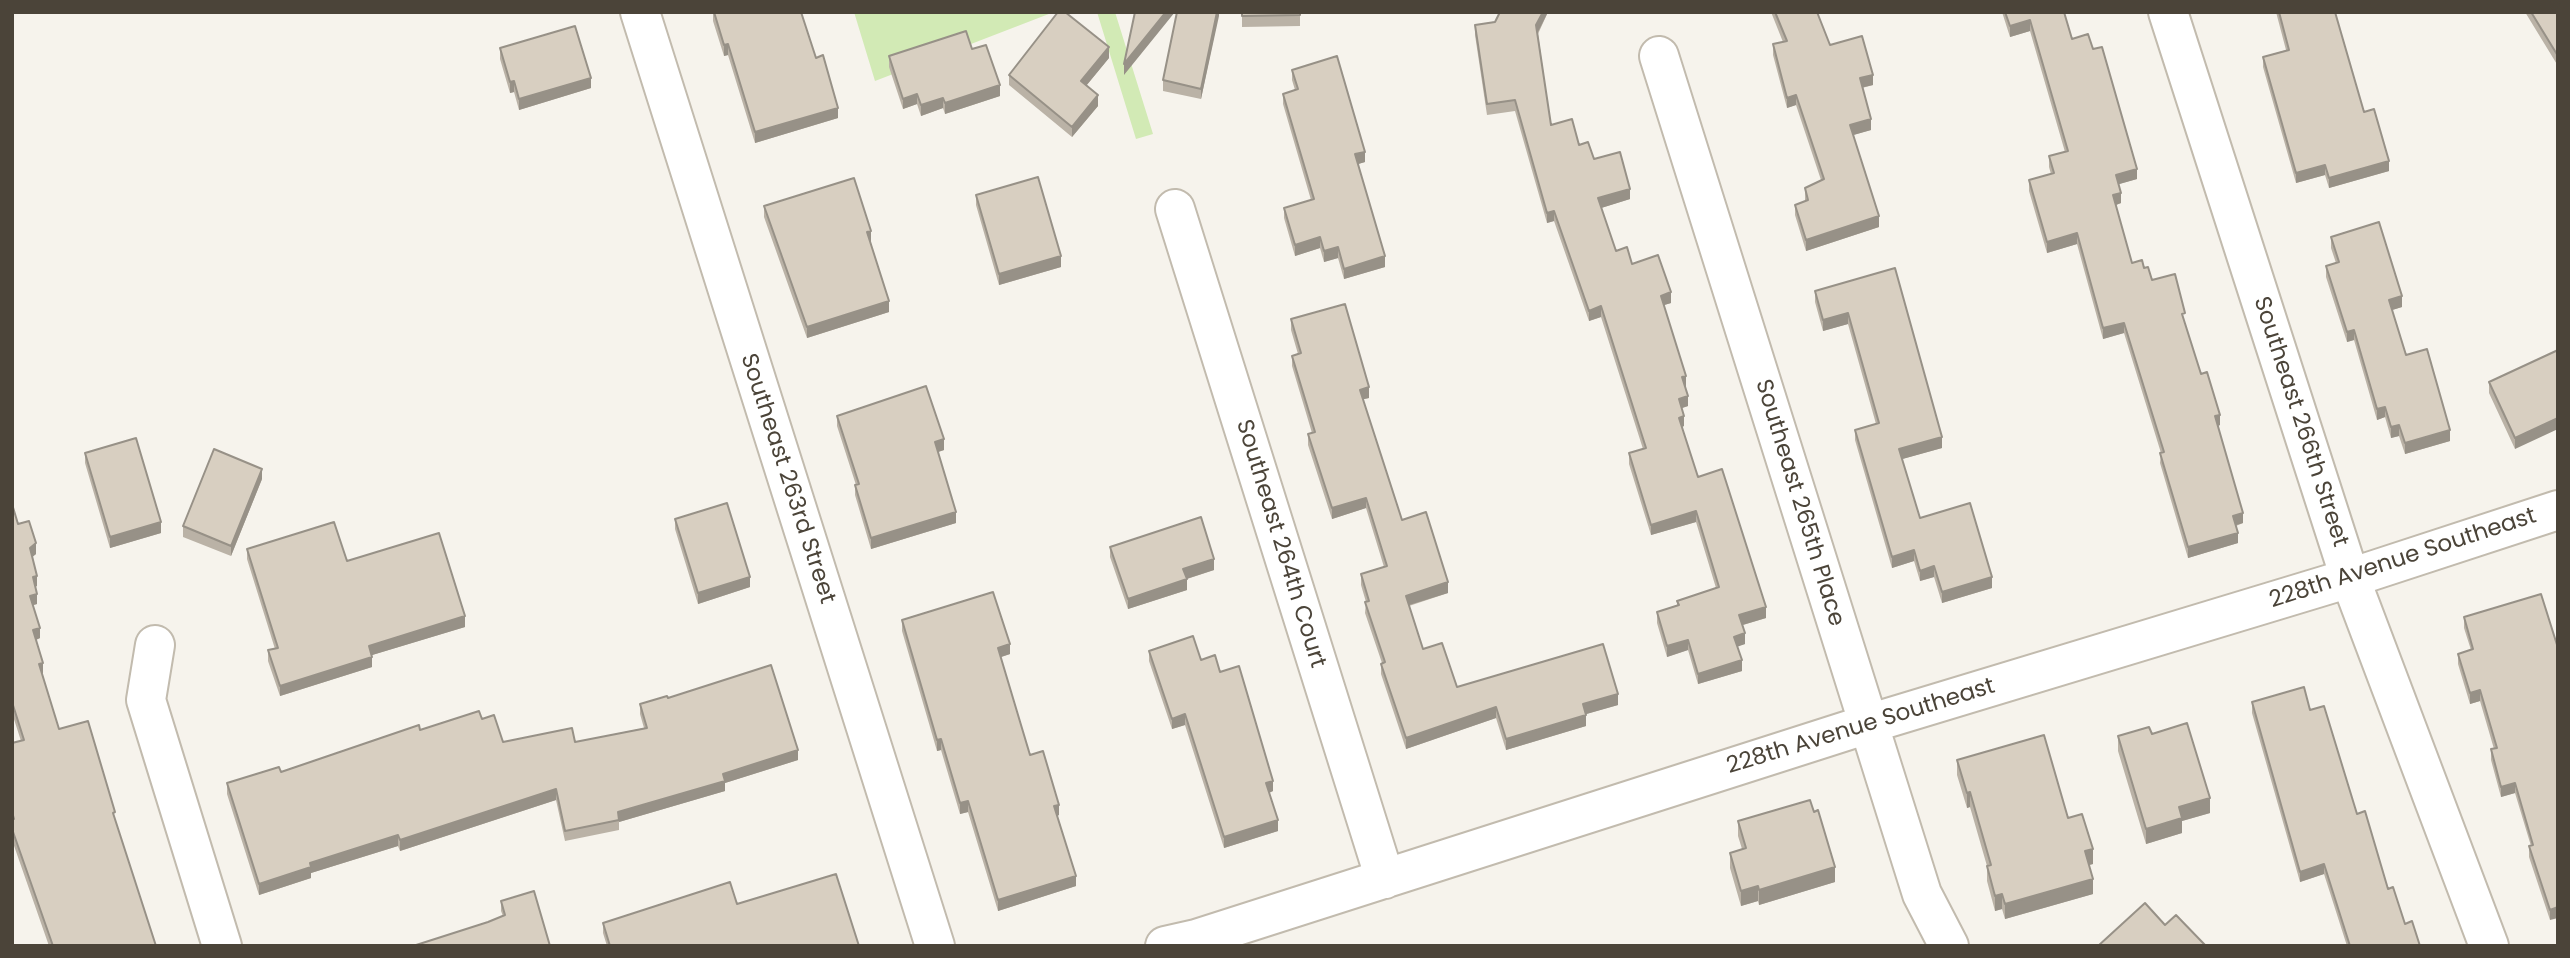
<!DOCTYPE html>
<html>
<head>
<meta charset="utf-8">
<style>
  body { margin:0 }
  #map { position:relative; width:2570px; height:958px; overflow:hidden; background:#f6f3ec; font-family:Poppins,sans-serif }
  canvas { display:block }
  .frame { position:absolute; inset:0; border:14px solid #4b4439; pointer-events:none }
</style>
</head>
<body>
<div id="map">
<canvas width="2570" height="958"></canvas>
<div class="frame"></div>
</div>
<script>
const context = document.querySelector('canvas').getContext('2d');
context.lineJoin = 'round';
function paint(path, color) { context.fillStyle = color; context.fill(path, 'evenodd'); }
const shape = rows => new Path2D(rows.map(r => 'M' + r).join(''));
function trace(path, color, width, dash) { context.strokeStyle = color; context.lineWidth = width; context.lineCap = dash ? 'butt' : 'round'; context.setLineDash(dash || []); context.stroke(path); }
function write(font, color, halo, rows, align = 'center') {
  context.font = font + ' Poppins,sans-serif'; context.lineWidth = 5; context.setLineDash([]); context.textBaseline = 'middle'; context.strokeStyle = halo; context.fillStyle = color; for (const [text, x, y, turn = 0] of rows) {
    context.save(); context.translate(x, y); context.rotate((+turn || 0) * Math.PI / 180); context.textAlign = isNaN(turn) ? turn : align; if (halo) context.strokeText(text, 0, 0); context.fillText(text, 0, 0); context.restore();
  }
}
const green = shape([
  [854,12,1054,12,875,81],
  [1097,12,1115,12,1153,134,1136,139]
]);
const minor = shape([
  [640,12,935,946],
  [2168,12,2350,578,2489,946],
  [1659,56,1922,894,1949,946],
  [1175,209,1385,879],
  [155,645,146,700,222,946],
  [1165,946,1196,939,1868,724,2350,578,2558,510]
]);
const wall = shape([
  [713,12,838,118,755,143,728,55,724,56,713,21],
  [1219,12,1201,99,1163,91,1163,80],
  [1242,12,1300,12,1300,26,1242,27],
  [1548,12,1538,34,1551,125,1579,145,1630,199,1601,208,1616,251,1632,264,1671,303,1664,305,1686,386,1685,387,1688,406,1682,408,1684,426,1682,427,1698,477,1766,618,1743,625,1745,644,1737,646,1742,671,1698,684,1688,650,1667,657,1657,623,1657,612,1677,605,1677,601,1716,588,1696,522,1651,535,1629,464,1629,453,1643,449,1601,317,1589,321,1554,221,1547,223,1515,111,1487,115,1475,35,1475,25],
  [1771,12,1817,12,1830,45,1873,85,1862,88,1871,130,1853,135,1879,227,1806,251,1795,215,1795,205,1805,201,1805,188,1821,180,1796,105,1787,108,1773,55,1773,44,1783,42],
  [2002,12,2064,12,2072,39,2137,179,2119,184,2121,203,2116,205,2132,263,2144,268,2185,324,2201,374,2220,425,2218,426,2243,523,2236,526,2238,543,2188,558,2160,463,2161,453,2124,333,2103,339,2077,244,2047,253,2029,191,2029,180,2051,174,2049,167,2049,156,2065,152,2030,31,2010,37],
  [2276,12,2335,12,2364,112,2389,171,2329,188,2325,175,2296,183,2263,67,2263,57,2286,50],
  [2525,12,2558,12,2558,66],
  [500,48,591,88,519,110,514,92,510,93,500,59],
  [972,49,1000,96,945,114,943,108,921,116,917,104,903,109,889,67,889,56],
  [1109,58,1086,86,1098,106,1072,137,1009,85,1009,75],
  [1292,70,1365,162,1358,164,1385,267,1344,279,1338,258,1324,262,1320,248,1295,256,1284,218,1284,208,1311,200,1283,104,1283,94,1295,90,1292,80],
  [976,195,1061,267,999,285,976,205],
  [764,206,871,241,870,242,889,312,807,338,764,217],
  [2331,237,2402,307,2392,310,2406,355,2450,441,2405,454,2399,436,2391,438,2385,417,2377,420,2354,340,2347,342,2326,277,2326,266,2336,263,2331,248],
  [1895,268,1942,448,1902,459,1920,518,1992,588,1942,603,1934,577,1920,581,1914,561,1892,568,1855,440,1855,430,1876,424,1848,324,1823,331,1815,302,1815,291],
  [1291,319,1369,398,1363,399,1402,520,1448,593,1409,606,1423,649,1457,687,1618,705,1586,714,1586,726,1506,750,1496,718,1406,749,1381,674,1381,664,1382,663,1365,613,1366,602,1361,585,1361,574,1384,567,1366,508,1332,519,1308,445,1308,434,1312,433,1292,366,1292,356,1298,354,1291,330],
  [2558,350,2515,449,2489,393,2489,382],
  [837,416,944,450,938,452,956,523,871,549,855,495,855,485,856,485,837,426],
  [85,453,161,533,110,548,85,463],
  [262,479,231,556,183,537,183,526],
  [12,504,18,524,36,554,32,557,37,586,35,587,37,604,33,605,40,638,36,640,43,673,42,674,59,729,115,821,156,946,49,946,12,840,12,743,21,741,12,713],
  [675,519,750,587,698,604,675,529],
  [1110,547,1214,570,1187,579,1187,590,1128,609,1110,557],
  [247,549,347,561,465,627,372,655,372,667,280,696,268,661,268,650,275,649,247,559],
  [2464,617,2558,648,2550,920,2529,857,2529,846,2531,846,2515,793,2501,797,2491,760,2491,749,2494,749,2480,701,2470,704,2458,664,2458,654,2471,650,2464,628],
  [902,620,1010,654,1001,657,1030,755,1059,815,1057,816,1076,886,998,911,968,812,960,814,941,750,937,751,902,631],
  [1149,651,1201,660,1220,672,1273,791,1269,793,1278,831,1224,848,1185,725,1172,729,1149,661],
  [668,698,798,760,725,783,725,791,619,822,619,830,565,841,556,800,400,851,398,846,311,873,311,878,259,895,227,794,227,783,281,772,420,730,482,719,503,742,575,742,644,728,640,714,640,704],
  [2252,702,2310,710,2388,889,2405,924,2420,946,2347,946,2324,874,2300,882,2252,713],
  [2152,734,2210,813,2182,821,2182,833,2146,844,2118,751,2118,736],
  [1957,760,2068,818,2093,864,2089,865,2093,894,2005,919,2002,909,1995,911,1987,881,1987,866,1970,807,1967,808,1957,775],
  [1738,821,1835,882,1759,905,1758,901,1741,906,1730,868,1730,853,1742,849,1738,836],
  [501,901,550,946,488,922,503,916,501,911],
  [603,923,859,946,607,946,603,933]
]);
const shadedWall = shape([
  [1166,12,1175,12,1124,75,1124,64],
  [1217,12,1219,12,1219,16,1201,99,1201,89],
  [1543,12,1548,12,1536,36,1536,25],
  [2030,20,2030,31,2010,37,2010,26],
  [728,44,728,55,724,56,724,45],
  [1109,47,1109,58,1081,92,1081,81],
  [1873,75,1873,85,1860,88,1860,78],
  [591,78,591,88,519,110,519,99],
  [514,81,514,92,510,93,510,82],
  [1000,85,1000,96,945,114,945,103],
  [917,94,917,104,903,109,903,99],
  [1098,95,1098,106,1072,137,1072,127],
  [1796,95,1796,105,1787,108,1787,98],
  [943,98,943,108,921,116,921,105],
  [838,108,838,118,755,143,755,132],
  [1871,119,1871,130,1850,136,1850,125],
  [1365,152,1365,162,1355,165,1355,154],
  [2389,161,2389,171,2329,188,2329,178],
  [2325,165,2325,175,2296,183,2296,173],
  [2137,169,2137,179,2116,185,2116,175],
  [1630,189,1630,199,1598,209,1598,198],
  [2121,193,2121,203,2113,206,2113,195],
  [1554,211,1554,221,1547,223,1547,213],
  [1879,216,1879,227,1806,251,1806,240],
  [871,231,871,241,867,243,867,232],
  [2077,233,2077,244,2047,253,2047,242],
  [1320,237,1320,248,1295,256,1295,245],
  [1338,247,1338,258,1324,262,1324,251],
  [1061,256,1061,267,999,285,999,274],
  [1385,256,1385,267,1344,279,1344,269],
  [1671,292,1671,303,1661,306,1661,296],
  [2402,296,2402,307,2389,311,2389,300],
  [889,301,889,312,807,338,807,327],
  [1601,306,1601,317,1589,321,1589,311],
  [1848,313,1848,324,1823,331,1823,320],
  [2124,323,2124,333,2103,339,2103,328],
  [2354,330,2354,340,2347,342,2347,332],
  [1686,376,1686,386,1682,387,1682,377],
  [1369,387,1369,398,1360,400,1360,390],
  [1688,396,1688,406,1679,409,1679,399],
  [2385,407,2385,417,2377,420,2377,409],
  [2220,415,2220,425,2215,427,2215,416],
  [1684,416,1684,426,1679,428,1679,418],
  [2558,418,2558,429,2515,449,2515,438],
  [2399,425,2399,436,2391,438,2391,427],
  [2450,430,2450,441,2405,454,2405,443],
  [1942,437,1942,448,1899,460,1899,449],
  [944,439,944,450,935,453,935,442],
  [262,469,262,479,231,556,231,546],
  [1366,498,1366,508,1332,519,1332,508],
  [1696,511,1696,522,1651,535,1651,525],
  [956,512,956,523,871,549,871,538],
  [2243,513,2243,523,2233,526,2233,516],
  [161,522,161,533,110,548,110,537],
  [2238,533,2238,543,2188,558,2188,547],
  [36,543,36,554,30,559,30,548],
  [1914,550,1914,561,1892,568,1892,557],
  [1214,559,1214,570,1183,580,1183,569],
  [1934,566,1934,577,1920,581,1920,571],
  [37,576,37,586,33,587,33,577],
  [750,577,750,587,698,604,698,593],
  [1992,577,1992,588,1942,603,1942,592],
  [1187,579,1187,590,1128,609,1128,599],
  [1448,582,1448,593,1406,606,1406,596],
  [37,594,37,604,30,606,30,596],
  [1766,607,1766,618,1739,626,1739,615],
  [465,616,465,627,369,656,369,646],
  [40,628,40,638,33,641,33,630],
  [1745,633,1745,644,1734,648,1734,637],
  [1688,640,1688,650,1667,657,1667,646],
  [1010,644,1010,654,998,658,998,648],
  [372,657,372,667,280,696,280,686],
  [1742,660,1742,671,1698,684,1698,674],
  [43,663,43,673,39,674,39,664],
  [2480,690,2480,701,2470,704,2470,693],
  [1618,694,1618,705,1583,715,1583,704],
  [1496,707,1496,718,1406,749,1406,738],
  [1185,714,1185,725,1172,729,1172,719],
  [1586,715,1586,726,1506,750,1506,739],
  [941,739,941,750,937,751,937,740],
  [798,750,798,760,725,783,725,791,619,822,618,812,723,774],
  [1273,781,1273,791,1266,794,1266,783],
  [2515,783,2515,793,2501,797,2501,787],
  [556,789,556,800,400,851,400,840],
  [1970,792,1970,807,1967,808,1967,793],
  [2210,798,2210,813,2182,821,2182,833,2146,844,2146,829,2179,807],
  [968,801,968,812,960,814,960,803],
  [1059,805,1059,815,1054,817,1054,806],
  [1278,820,1278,831,1224,848,1224,837],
  [398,835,398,846,311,873,311,878,259,895,259,884,310,863],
  [2093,849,2093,864,2085,866,2085,851],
  [2324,864,2324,874,2300,882,2300,872],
  [1835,867,1835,882,1759,905,1759,890],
  [1076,876,1076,886,998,911,998,900],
  [2093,879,2093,894,2005,919,2005,904],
  [1758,886,1758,901,1741,906,1741,891],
  [2002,894,2002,909,1995,911,1995,896],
  [2558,907,2558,918,2550,920,2550,910]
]);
const building = shape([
  [714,12,801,12,816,58,823,55,838,108,755,132,728,44,724,45,714,12],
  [1058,12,1065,12,1109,47,1081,81,1098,95,1072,127,1009,75,1058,12],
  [1135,12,1166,12,1124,64,1135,12],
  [1177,12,1217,12,1201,89,1163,80,1177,12],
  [1242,12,1300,12,1300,15,1242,16,1242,12],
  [1500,12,1543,12,1536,25,1551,125,1572,119,1579,145,1588,142,1594,159,1620,152,1630,189,1598,198,1616,251,1627,247,1632,264,1658,255,1671,292,1661,296,1686,376,1682,377,1688,396,1679,399,1684,416,1679,418,1698,477,1722,469,1766,607,1739,615,1745,633,1734,637,1742,660,1698,674,1688,640,1667,646,1657,612,1679,605,1677,601,1719,587,1696,511,1651,525,1629,453,1646,448,1601,306,1589,311,1554,211,1547,213,1515,100,1487,104,1475,25,1495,22,1500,12],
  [1775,12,1817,12,1830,45,1862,36,1873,75,1860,78,1871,119,1850,125,1879,216,1806,240,1795,205,1808,200,1805,188,1824,179,1796,95,1787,98,1773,44,1787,41,1775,12],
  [2005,12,2064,12,2072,39,2088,34,2093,49,2102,47,2137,169,2116,175,2121,193,2113,195,2132,263,2142,260,2144,268,2148,267,2152,280,2175,274,2185,313,2182,314,2201,374,2207,372,2220,415,2215,416,2243,513,2233,516,2238,533,2188,547,2160,453,2164,452,2124,323,2103,328,2077,233,2047,242,2029,180,2054,173,2049,156,2068,151,2030,20,2010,26,2005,12],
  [2279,12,2335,12,2364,112,2374,109,2389,161,2329,178,2325,165,2296,173,2263,57,2289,50,2279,12],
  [2531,12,2558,12,2558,56,2531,12],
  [575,26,591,78,519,99,514,81,510,82,500,48,575,26],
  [966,31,972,49,986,45,1000,85,945,103,943,98,921,105,917,94,903,99,889,56,966,31],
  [1337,56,1365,152,1355,154,1385,256,1344,269,1338,247,1324,251,1320,237,1295,245,1284,208,1314,199,1283,94,1298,89,1292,70,1337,56],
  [1038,177,1061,256,999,274,976,195,1038,177],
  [854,178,871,231,867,232,889,301,807,327,764,206,854,178],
  [2379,222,2402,296,2389,300,2406,355,2427,349,2450,430,2405,443,2399,425,2391,427,2385,407,2377,409,2354,330,2347,332,2326,266,2339,262,2331,237,2379,222],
  [1895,268,1942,437,1899,449,1920,518,1970,503,1992,577,1942,592,1934,566,1920,571,1914,550,1892,557,1855,430,1879,423,1848,313,1823,320,1815,291,1895,268],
  [1345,304,1369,387,1360,390,1402,520,1426,512,1448,582,1406,596,1423,649,1442,643,1457,687,1603,644,1618,694,1583,704,1586,715,1506,739,1496,707,1406,738,1381,664,1385,662,1365,602,1369,601,1361,574,1387,566,1366,498,1332,508,1308,434,1315,432,1292,356,1301,353,1291,319,1345,304],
  [2558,350,2558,418,2515,438,2489,382,2558,350],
  [926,386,944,439,935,442,956,512,871,538,855,485,859,484,837,416,926,386],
  [136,438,161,522,110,537,85,453,136,438],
  [214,449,262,469,231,546,183,526,214,449],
  [727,503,750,577,698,593,675,519,727,503],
  [12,504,18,524,29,521,36,543,30,548,37,576,33,577,37,594,30,596,40,628,33,630,43,663,39,664,59,729,88,721,115,812,113,813,156,946,53,946,12,829,12,819,14,819,12,812,12,743,24,740,12,702,12,504],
  [1201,517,1214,559,1183,569,1187,579,1128,599,1110,547,1201,517],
  [334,522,347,561,439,533,465,616,369,646,372,657,280,686,268,650,278,648,247,549,334,522],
  [993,592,1010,644,998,648,1030,755,1043,751,1059,805,1054,806,1076,876,998,900,968,801,960,803,941,739,937,740,902,620,993,592],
  [2541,594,2558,648,2558,907,2550,910,2529,846,2533,845,2515,783,2501,787,2491,749,2497,748,2480,690,2470,693,2458,654,2473,649,2464,617,2541,594],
  [1193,636,1201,660,1215,655,1220,672,1239,666,1273,781,1266,783,1278,820,1224,837,1185,714,1172,719,1149,651,1193,636],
  [771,665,798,750,723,774,725,781,618,812,619,820,565,831,556,789,400,840,398,835,310,863,311,867,259,884,227,783,279,767,281,772,419,725,420,730,479,711,482,719,494,715,503,742,572,728,575,742,647,728,640,704,667,696,668,698,771,665],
  [2304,687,2310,710,2324,706,2357,814,2365,811,2388,889,2393,887,2405,924,2412,921,2420,946,2350,946,2324,864,2300,872,2252,702,2304,687],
  [2187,723,2210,798,2179,807,2182,818,2146,829,2118,736,2149,727,2152,734,2187,723],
  [2044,735,2068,818,2082,814,2093,849,2085,851,2093,879,2005,904,2002,894,1995,896,1987,866,1991,865,1970,792,1967,793,1957,760,2044,735],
  [1810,800,1814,812,1818,810,1835,867,1759,890,1758,886,1741,891,1730,853,1746,848,1738,821,1810,800],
  [836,874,859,946,610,946,603,923,730,882,737,904,836,874],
  [534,891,550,946,413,946,488,922,505,915,501,901,534,891],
  [2145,903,2165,925,2176,915,2205,945,2098,946,2145,903]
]);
const streetNames = [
  ["Southeast 266th Street",2300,422,72],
  ["Southeast 263rd Street",787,479,72],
  ["Southeast 265th Place",1799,503,73],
  ["Southeast 264th Court",1280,544,73],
  ["228th Avenue Southeast",2403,559,-18],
  ["228th Avenue Southeast",1861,727,-17]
];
paint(green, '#d2eab5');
trace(minor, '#c2bbae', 42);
trace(minor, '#fff', 38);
paint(wall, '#bab2a6');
paint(shadedWall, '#979187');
paint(building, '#d8cfc1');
trace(building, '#979187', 2);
write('23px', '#4b4439', '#fff', streetNames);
</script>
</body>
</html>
